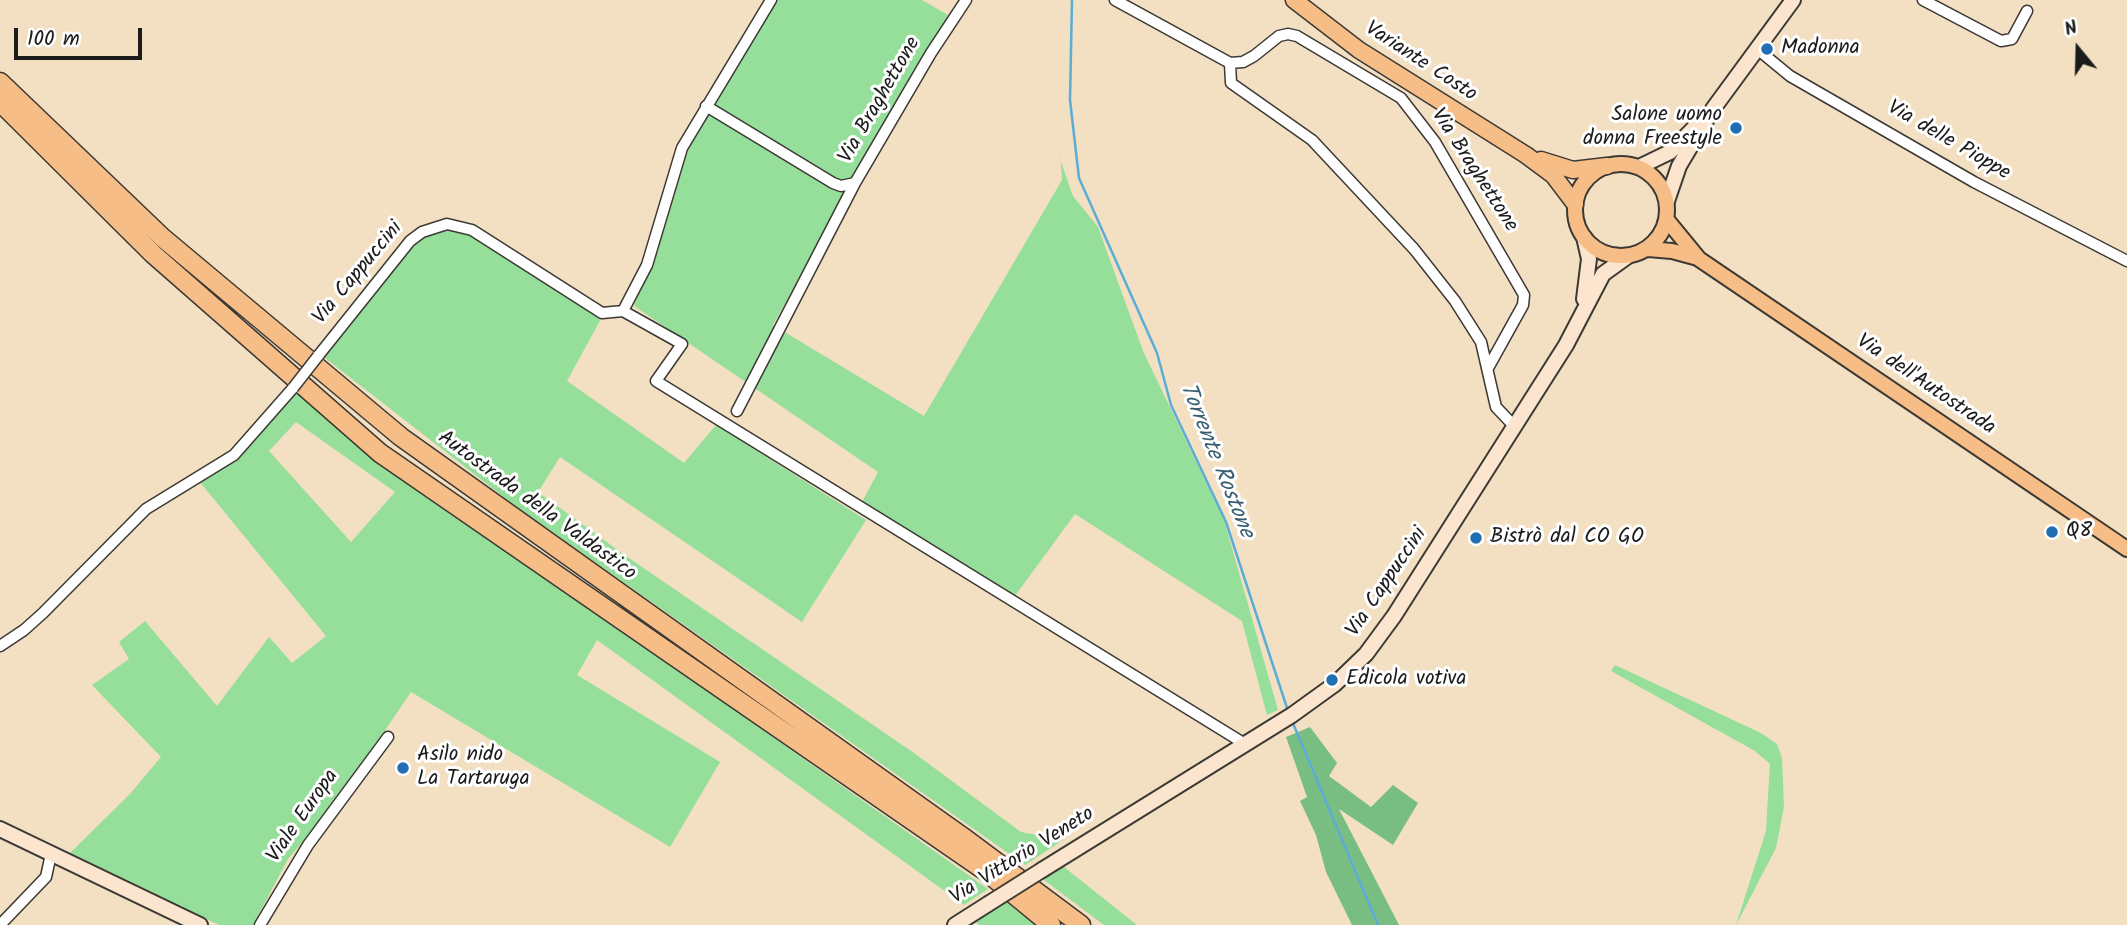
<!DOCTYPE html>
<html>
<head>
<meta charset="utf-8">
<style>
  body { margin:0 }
  #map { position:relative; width:2127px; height:925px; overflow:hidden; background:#f3dfc2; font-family:Kalam,sans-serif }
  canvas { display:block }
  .north { position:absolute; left:2043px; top:14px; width:70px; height:70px; -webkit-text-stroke:5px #fff; paint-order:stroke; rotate:341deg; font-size:19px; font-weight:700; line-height:28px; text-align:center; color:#1c1c1c }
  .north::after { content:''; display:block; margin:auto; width:24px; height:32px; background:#1c1c1c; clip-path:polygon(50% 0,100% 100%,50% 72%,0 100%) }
  .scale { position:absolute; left:14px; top:28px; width:128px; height:32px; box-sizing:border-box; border:4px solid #1c1c1c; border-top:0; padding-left:9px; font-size:21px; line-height:24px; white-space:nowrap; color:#1c1c1c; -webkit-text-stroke:5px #fff; paint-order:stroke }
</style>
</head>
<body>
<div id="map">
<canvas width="2127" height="925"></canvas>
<div class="north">N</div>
<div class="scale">100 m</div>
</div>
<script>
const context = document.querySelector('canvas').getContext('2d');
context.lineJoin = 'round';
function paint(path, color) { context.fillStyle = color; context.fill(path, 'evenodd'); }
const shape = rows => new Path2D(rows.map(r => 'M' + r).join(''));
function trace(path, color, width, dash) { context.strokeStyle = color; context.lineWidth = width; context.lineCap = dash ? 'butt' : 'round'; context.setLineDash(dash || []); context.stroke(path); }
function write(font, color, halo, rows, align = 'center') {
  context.font = font + ' Kalam,sans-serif'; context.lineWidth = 6; context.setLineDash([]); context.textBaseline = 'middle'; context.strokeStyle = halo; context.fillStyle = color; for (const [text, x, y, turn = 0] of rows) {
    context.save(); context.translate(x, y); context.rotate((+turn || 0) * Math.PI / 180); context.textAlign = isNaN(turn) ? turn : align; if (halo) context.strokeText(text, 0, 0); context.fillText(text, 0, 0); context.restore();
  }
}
const green = shape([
  [772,0,922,0,948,15,773,325,924,416,1062,180,1059,133,1061,162,1073,196,1098,227,1143,351,1224,520,1278,710,1267,715,1242,621,1075,514,1015,596,957,565,862,502,878,472,634,306,662,231,684,153],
  [443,228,469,233,602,317,567,381,684,463,716,425,866,520,802,622,560,457,538,492,626,556,914,753,1021,832,1063,840,1025,865,514,505,321,355,405,251,420,237],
  [296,386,543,575,988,889,964,905,597,640,577,675,720,762,670,847,411,692,335,804,288,859,253,925,219,925,70,853,130,794,161,757,92,685,129,659,119,642,145,621,217,706,269,637,292,663,326,636,199,481,246,447],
  [296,422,395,492,351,542,269,451],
  [1615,665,1761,733,1777,744,1782,758,1784,807,1776,848,1736,925,1766,831,1770,764,1755,751,1611,671],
  [1059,863,1137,925,1104,925,1040,877],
  [1004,900,1036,925,979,925,974,920]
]);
const forest = shape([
  [1310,727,1337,763,1329,776,1371,807,1393,785,1418,803,1393,845,1339,809,1399,925,1352,925,1326,872,1316,835,1300,801,1307,797,1286,737]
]);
const stream = shape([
  [1072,0,1070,100,1079,178,1157,353,1171,405,1226,522,1288,711],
  [1292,721,1378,925]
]);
const minor = shape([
  [1115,0,1230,63,1243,62,1254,56,1279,36,1288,34,1297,36,1401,98,1435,142,1524,295,1523,305,1488,368],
  [1923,0,2001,41,2012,39,2027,11],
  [1756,48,1790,76,1974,182,2127,261],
  [1230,63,1231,83,1312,140,1414,249,1455,301,1481,342,1496,407,1514,426],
  [706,106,833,183,841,186,855,183,931,53,966,0],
  [623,311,682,344,656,381,1245,744],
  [318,356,410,241,422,232,447,224,472,230,602,313,623,311,647,265,682,148,771,0],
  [737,411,855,183],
  [0,646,24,630,43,613,146,509,234,455,293,388],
  [0,925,46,877,51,854],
  [260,925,308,845,388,737]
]);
const secondary = shape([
  [1639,167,1670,152,1697,125],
  [1667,201,1679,166,1713,109,1793,0],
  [1584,299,1589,259,1584,237],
  [0,829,200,925],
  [1042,870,1292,715,1335,684,1366,654,1394,616,1566,345,1603,274,1628,256],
  [955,925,988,904]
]);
const primary = shape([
  '1575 210a46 46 0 1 1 92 0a46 46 0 1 1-92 0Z',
  [1667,220,1699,259,2127,549],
  [1648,249,1672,251,1698,258]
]);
const trunk = shape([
  [1294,0,1359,50,1526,155,1553,175,1575,204],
  [1541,160,1573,170,1607,166]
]);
const motorway = shape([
  [0,82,163,238,401,437,963,837,1081,925],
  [0,102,153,254,380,453,984,870,1051,925]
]);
const minorBridge = shape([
  [293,388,318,356]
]);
const secondaryBridge = shape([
  [988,904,1042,870]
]);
const markers = [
  [1767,49,7,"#1f6fb2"],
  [1736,128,7,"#1f6fb2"],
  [2052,532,7,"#1f6fb2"],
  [1476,538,7,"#1f6fb2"],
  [1332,680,7,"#1f6fb2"],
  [403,768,7,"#1f6fb2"]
];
const poiNames = [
  ["Madonna",1781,49],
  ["Salone uomo",1722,116,"right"],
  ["donna Freestyle",1722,140,"right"],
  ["Q8",2066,532],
  ["Bistrò dal CO GO",1490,538],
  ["Edicola votiva",1346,680],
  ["Asilo nido",417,756],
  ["La Tartaruga",417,780]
];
const streetNames = [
  ["Variante Costo",1420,63,33],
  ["Via Braghettone",881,101,-60],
  ["Via delle Pioppe",1948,142,30],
  ["Via Braghettone",1473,171,57],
  ["Via Cappuccini",359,274,-50],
  ["Via dell'Autostrada",1925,386,34],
  ["Autostrada della Valdastico",536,507,36],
  ["Via Cappuccini",1388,583,-56],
  ["Viale Europa",304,817,-55],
  ["Via Vittorio Veneto",1023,857,-32]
];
const waterNames = [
  ["Torrente Rostone",1215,461,68]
];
paint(green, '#95df9b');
paint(forest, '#78be83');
trace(stream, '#5aaed6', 2.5);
trace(minor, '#3c3935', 13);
trace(secondary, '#3c3935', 18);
trace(primary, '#3c3935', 18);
trace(trunk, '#3c3935', 19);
trace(motorway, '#3c3935', 21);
trace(minor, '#fff', 10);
trace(secondary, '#fbe5cf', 14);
trace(primary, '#f6be86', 14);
trace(trunk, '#f6be86', 16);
trace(motorway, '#f6be86', 18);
trace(minorBridge, '#3c3935', 13, []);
trace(secondaryBridge, '#3c3935', 18, []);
trace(minorBridge, '#fff', 10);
trace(secondaryBridge, '#fbe5cf', 14);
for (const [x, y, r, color] of markers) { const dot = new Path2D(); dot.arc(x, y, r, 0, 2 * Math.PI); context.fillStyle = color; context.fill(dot); trace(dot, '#fff', 2.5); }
write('21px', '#1c1c1c', '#fff', poiNames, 'left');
write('21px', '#1c1c1c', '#fff', streetNames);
write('italic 23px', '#385e70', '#fff', waterNames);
</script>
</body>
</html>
